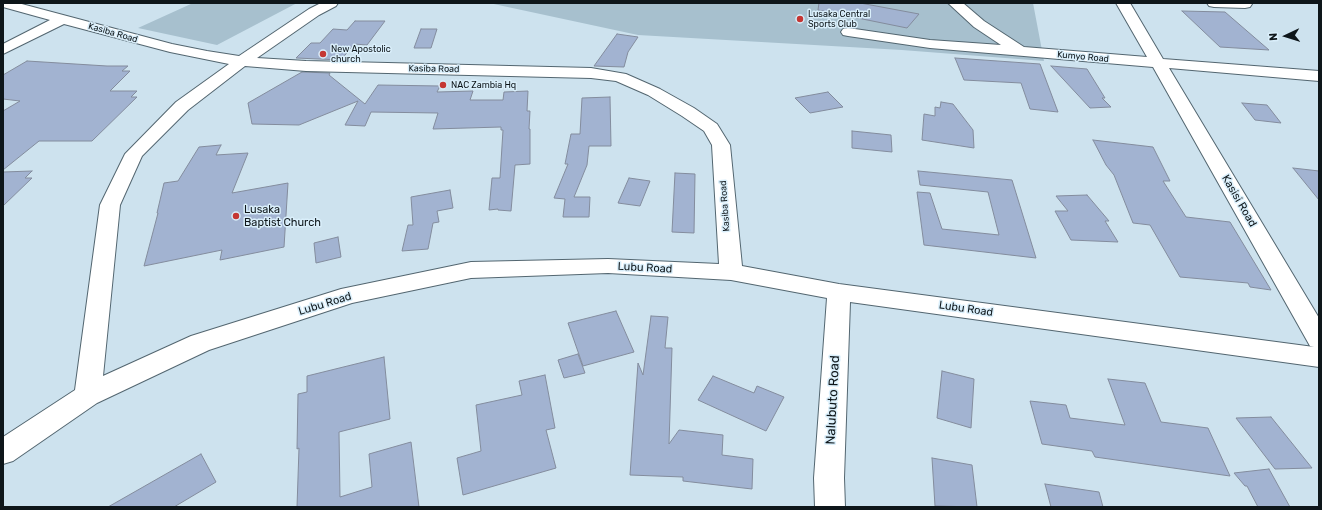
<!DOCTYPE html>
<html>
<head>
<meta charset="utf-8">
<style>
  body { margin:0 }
  #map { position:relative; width:1322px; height:510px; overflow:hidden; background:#cde2ee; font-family:Rubik,sans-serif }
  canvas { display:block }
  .frame { position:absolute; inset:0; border:4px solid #0e161a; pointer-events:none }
  .north { position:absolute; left:1266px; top:16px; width:40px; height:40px; -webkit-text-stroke:3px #daeffb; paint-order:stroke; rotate:266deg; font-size:11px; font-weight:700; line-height:16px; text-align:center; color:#0e161a }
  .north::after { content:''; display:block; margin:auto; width:14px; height:18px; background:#0e161a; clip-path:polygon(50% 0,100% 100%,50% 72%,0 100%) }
</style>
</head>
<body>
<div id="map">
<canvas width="1322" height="510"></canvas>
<div class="frame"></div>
<div class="north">N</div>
</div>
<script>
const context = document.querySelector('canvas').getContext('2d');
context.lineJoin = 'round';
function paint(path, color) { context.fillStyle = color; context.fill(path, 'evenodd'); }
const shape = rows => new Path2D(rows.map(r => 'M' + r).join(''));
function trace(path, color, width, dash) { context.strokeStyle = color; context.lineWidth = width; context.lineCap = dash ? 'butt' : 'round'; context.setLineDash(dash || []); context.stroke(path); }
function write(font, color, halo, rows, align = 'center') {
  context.font = font + ' Rubik,sans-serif'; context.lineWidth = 3; context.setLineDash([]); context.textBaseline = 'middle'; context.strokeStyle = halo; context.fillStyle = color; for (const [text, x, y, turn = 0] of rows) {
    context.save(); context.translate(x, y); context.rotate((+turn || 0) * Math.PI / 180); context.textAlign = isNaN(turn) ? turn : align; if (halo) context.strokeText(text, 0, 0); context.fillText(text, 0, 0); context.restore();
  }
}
const green = shape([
  [193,3,297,3,217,45,138,28],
  [489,3,1033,3,1044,61,902,50,638,35]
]);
const building = shape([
  [819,3,860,3,919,14,907,28,818,10,819,3],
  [1182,11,1225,12,1269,50,1220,47,1182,11],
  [355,21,385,21,367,45,354,44,341,60,296,58,311,43,320,43,333,29,347,30,355,21],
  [421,29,437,29,431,48,414,48,421,29],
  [617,34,638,37,628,52,624,67,594,66,617,34],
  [955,58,1040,64,1058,112,1030,109,1021,83,964,80,955,58],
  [27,61,107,66,128,66,122,71,130,71,110,91,137,91,131,97,137,97,92,141,39,141,3,170,3,111,20,101,3,99,3,75,27,61],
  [1051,66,1087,69,1105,98,1102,98,1111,107,1090,108,1051,66],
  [302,72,330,73,329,75,365,104,378,85,440,86,437,92,473,91,470,100,503,100,504,92,528,91,527,111,530,111,529,129,530,129,530,164,515,165,511,211,498,210,498,209,489,210,492,178,500,178,503,130,501,130,501,127,433,129,438,113,371,112,365,126,345,125,358,101,299,125,252,124,248,103,302,72],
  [828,92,843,107,810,113,795,98,828,92],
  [610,97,611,146,589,146,587,165,574,197,590,197,589,217,563,217,565,199,554,198,568,164,565,164,571,134,580,134,582,98,610,97],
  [941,102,953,104,973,130,974,148,922,140,924,114,935,116,935,107,940,108,941,102],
  [1242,103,1267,105,1281,123,1255,120,1242,103],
  [852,131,891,135,892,152,852,148,852,131],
  [1093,140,1153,147,1170,181,1163,181,1186,217,1230,222,1271,290,1250,287,1248,283,1180,277,1150,225,1133,223,1114,175,1106,165,1093,140],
  [221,145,216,155,248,153,232,193,288,183,284,247,220,260,222,250,144,266,158,213,157,213,164,183,178,181,199,147,221,145],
  [1293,168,1319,171,1319,200,1293,168],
  [32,171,25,178,32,178,3,206,3,172,32,171],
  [918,171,1012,180,1036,258,924,245,917,192,930,193,942,229,999,235,988,192,920,185,918,171],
  [675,173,695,174,694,233,672,232,675,173],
  [629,178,650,181,640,206,618,203,629,178],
  [450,190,453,208,437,211,439,222,433,223,428,249,402,251,408,225,413,225,411,197,450,190],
  [1087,195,1109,221,1105,221,1118,242,1071,240,1055,211,1068,211,1056,196,1087,195],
  [338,237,341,257,316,263,314,243,338,237],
  [616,311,634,352,583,366,568,323,616,311],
  [651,316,668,317,665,348,672,348,669,444,679,430,723,435,722,455,753,459,752,489,683,481,683,477,630,475,638,363,643,375,651,316],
  [578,354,585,373,564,378,558,360,578,354],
  [384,357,390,419,339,432,340,497,372,487,369,454,411,442,419,507,297,507,299,448,297,449,298,394,307,392,307,376,384,357],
  [942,371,974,379,971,428,937,418,942,371],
  [545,375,555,428,546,430,556,468,463,495,457,458,481,451,476,405,522,395,519,381,545,375],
  [713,376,754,393,757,386,784,397,766,431,698,400,713,376],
  [1108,379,1145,383,1161,422,1208,428,1230,476,1095,457,1092,451,1042,444,1030,401,1066,405,1070,418,1125,425,1108,379],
  [1271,417,1312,468,1275,469,1236,418,1271,417],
  [201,454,216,482,174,507,108,507,201,454],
  [932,458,972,465,977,507,935,506,932,458],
  [1269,469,1290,507,1258,507,1247,486,1245,486,1234,473,1269,469],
  [1045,484,1099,492,1103,507,1051,507,1045,484]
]);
const minor = shape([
  [3,3,18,3,172,44,207,51,239,56,309,9,321,3,338,3,336,6,319,15,257,58,306,61,591,68,626,74,660,89,694,108,717,124,730,145,742,266,839,284,1314,347,1310,346,1153,67,930,48,848,36,843,35,841,32,843,29,848,28,930,40,1001,45,974,27,948,3,963,3,984,21,1024,47,1147,57,1116,3,1130,3,1163,59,1319,71,1319,81,1169,68,1319,318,1319,367,850,302,844,478,845,507,815,507,814,478,827,298,731,280,608,273,471,278,352,303,209,350,97,403,13,461,3,464,3,437,75,390,100,205,125,154,176,102,229,64,170,52,64,24,3,54,3,44,50,20,3,7,3,3],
  [245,66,306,71,591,78,616,81,648,95,682,116,704,131,712,145,719,264,608,259,471,262,341,289,191,336,103,376,120,205,142,156,188,110,245,66],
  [1207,3,1251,3,1252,4,1250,7,1245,8,1214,7,1209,6,1207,3]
]);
const markers = [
  [800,19,4,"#c53633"],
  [323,54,4,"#c53633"],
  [443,85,4,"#c53633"],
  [236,216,4,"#c53633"]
];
const farPoinames = [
  ["Lusaka Central",808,14],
  ["Sports Club",808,24],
  ["New Apostolic",331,49],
  ["church",331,59],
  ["NAC Zambia Hq",451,85]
];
const farStreetnames = [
  ["Kasiba Road",113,33,16],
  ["Kumyo Road",1083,57,5],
  ["Kasiba Road",434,69,1],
  ["Kasiba Road",725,206,-94]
];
const streetNames = [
  ["Kasisi Road",1239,201,60],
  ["Lubu Road",645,268,3],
  ["Lubu Road",325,304,-17],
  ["Lubu Road",966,309,8]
];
const poiNames = [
  ["Lusaka",244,210],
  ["Baptist Church",244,223]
];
const nearStreetnames = [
  ["Nalubuto Road",833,400,-87]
];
paint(green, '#a7c0ce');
paint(building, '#a2b3d1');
trace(building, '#838c9d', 1);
trace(minor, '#536670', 2);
paint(minor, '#fff');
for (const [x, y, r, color] of markers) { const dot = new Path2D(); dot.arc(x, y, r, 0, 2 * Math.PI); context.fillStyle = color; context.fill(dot); trace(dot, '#daeffb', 1.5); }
write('9px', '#0e161a', '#daeffb', farPoinames, 'left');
write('9px', '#0e161a', '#daeffb', farStreetnames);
write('11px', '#0e161a', '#daeffb', streetNames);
write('11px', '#0e161a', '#daeffb', poiNames, 'left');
write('13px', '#0e161a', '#daeffb', nearStreetnames);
</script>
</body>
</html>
